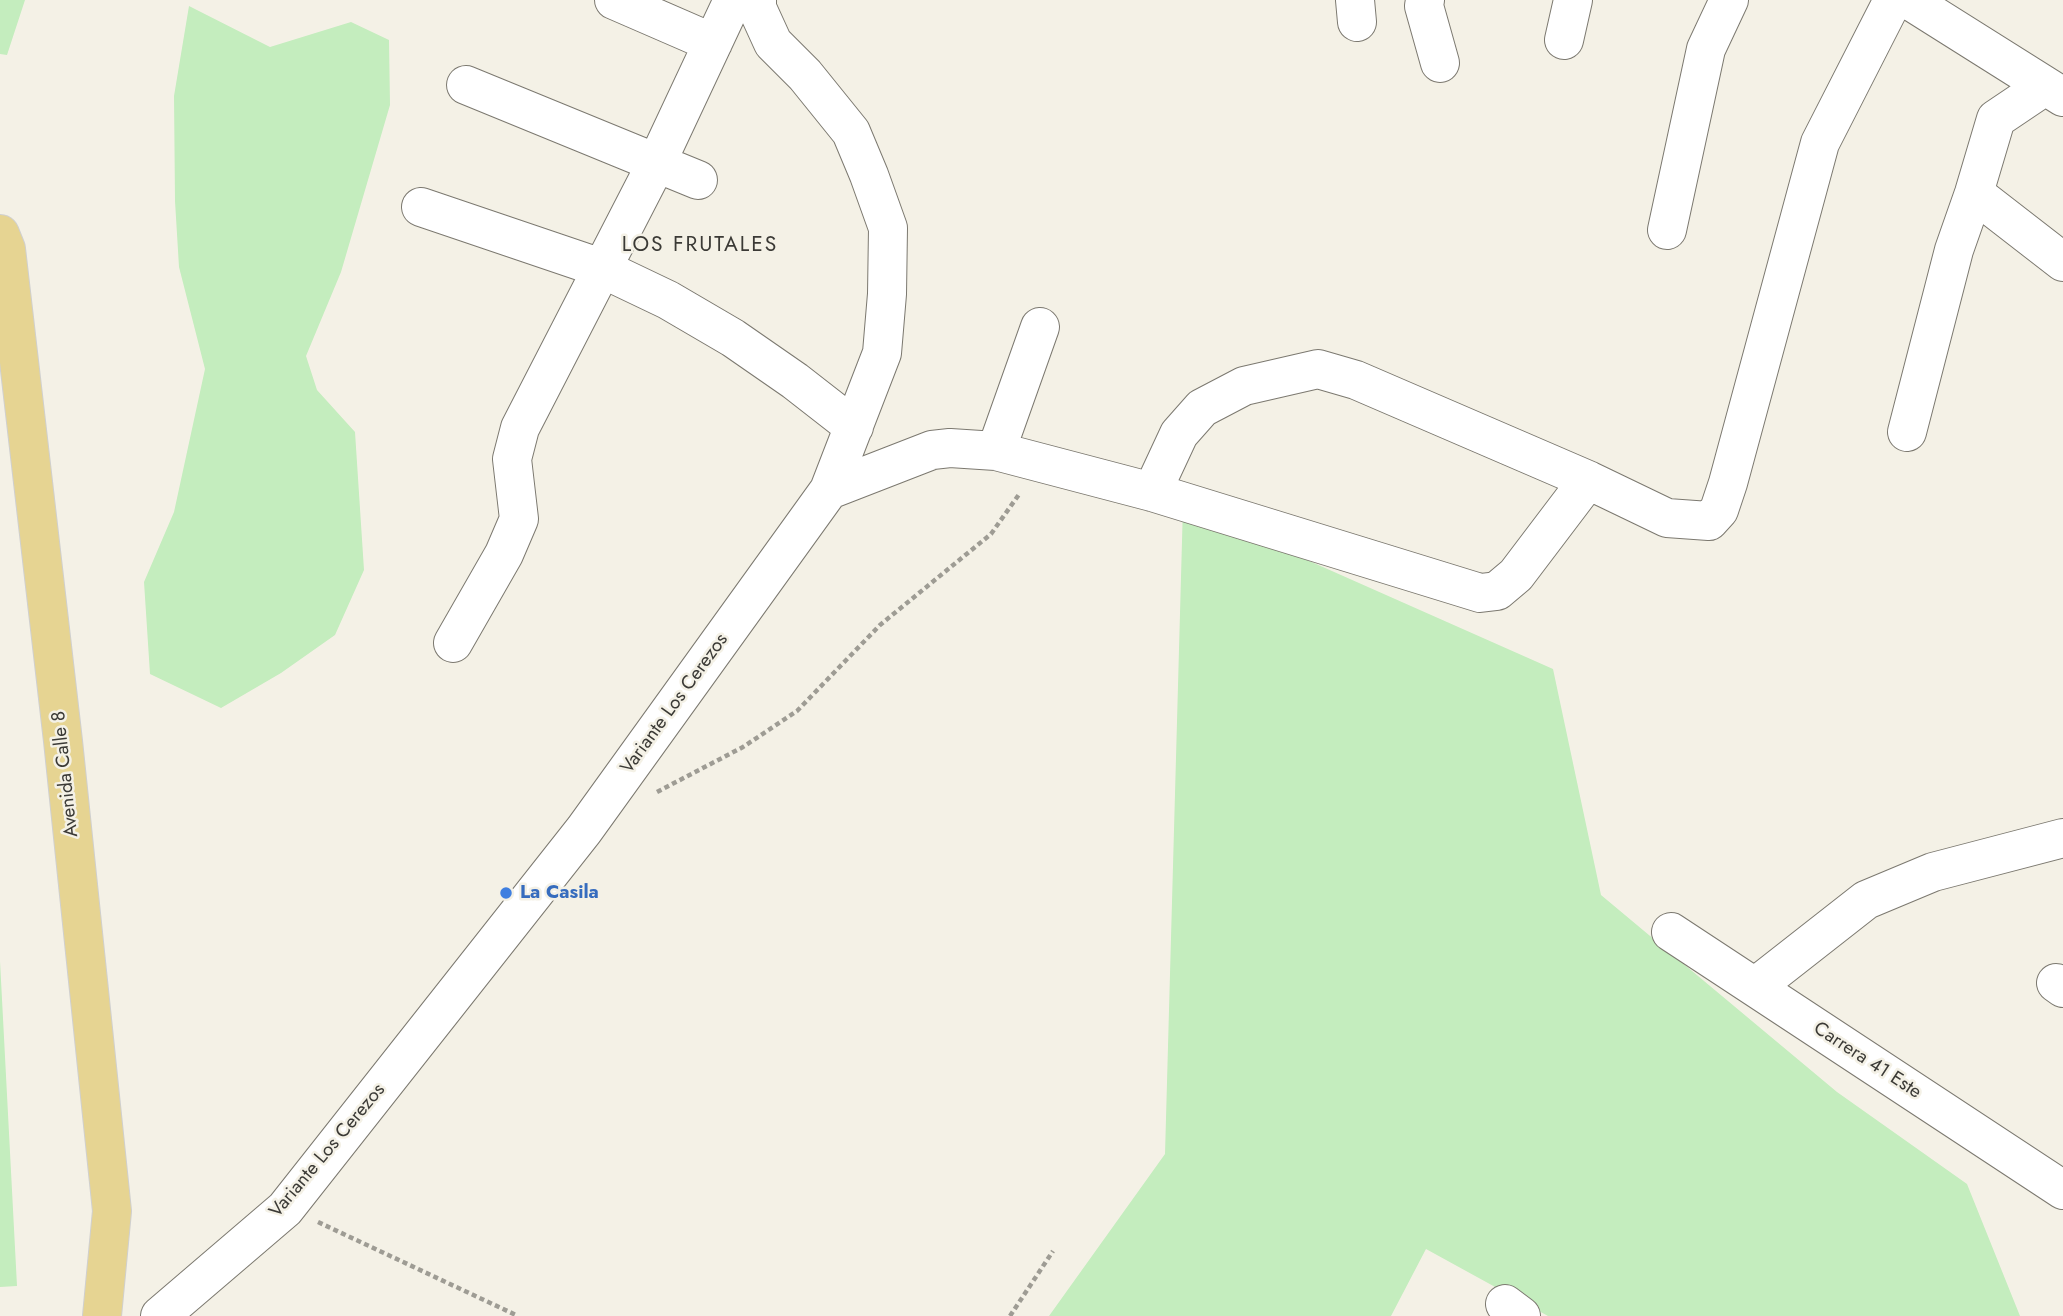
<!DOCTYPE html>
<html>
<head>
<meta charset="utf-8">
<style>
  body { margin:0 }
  canvas { display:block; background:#f4f1e6 }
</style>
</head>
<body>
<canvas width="2063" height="1316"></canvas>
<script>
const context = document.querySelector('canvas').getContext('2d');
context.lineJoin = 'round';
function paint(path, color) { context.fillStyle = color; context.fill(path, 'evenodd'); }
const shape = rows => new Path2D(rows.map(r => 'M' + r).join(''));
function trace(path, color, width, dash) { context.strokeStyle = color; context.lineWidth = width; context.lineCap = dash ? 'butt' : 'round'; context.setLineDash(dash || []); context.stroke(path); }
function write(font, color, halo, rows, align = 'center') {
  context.font = font + ' Jost,sans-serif'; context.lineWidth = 5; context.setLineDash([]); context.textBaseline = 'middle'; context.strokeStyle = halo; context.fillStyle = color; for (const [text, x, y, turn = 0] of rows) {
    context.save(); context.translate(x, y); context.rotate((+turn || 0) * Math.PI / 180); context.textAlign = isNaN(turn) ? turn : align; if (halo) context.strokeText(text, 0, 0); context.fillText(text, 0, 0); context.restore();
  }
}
const green = shape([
  [0,0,25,0,7,55,0,54],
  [189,6,270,47,351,22,389,40,390,105,341,272,306,356,317,390,355,432,364,570,335,635,281,673,221,708,150,674,144,582,174,512,205,369,179,267,175,201,174,96],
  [1183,505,1553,669,1601,895,1837,1092,1967,1184,2020,1316,1548,1316,1426,1249,1391,1316,1049,1316,1165,1154],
  [0,961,17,1286,0,1287]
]);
const path = shape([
  [657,792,743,747,797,711,880,625,991,534,1020,493],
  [318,1222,518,1316],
  [1010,1316,1053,1251]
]);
const minor = shape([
  [614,0,713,43],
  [1355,0,1357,22],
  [1425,0,1424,6,1440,63],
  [1909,0,2063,97],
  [1564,40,1573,0],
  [466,85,698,180],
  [1974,193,2063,262],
  [421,207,601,268,668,300,733,338,795,381,854,427],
  [1667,230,1706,49,1729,0],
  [1907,432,1954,250,1974,193,1996,119,2045,86],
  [996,451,1040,327],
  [829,490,932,450,950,448,996,451,1152,492,1480,593,1497,591,1516,575,1588,480],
  [1152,492,1179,434,1202,408,1244,386,1318,369,1356,380,1588,480,1667,518,1709,521,1719,510,1728,483,1820,143,1893,0],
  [453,643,504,554,519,519,512,459,520,428,657,162,733,0],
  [1671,932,2063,1190],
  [2056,983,2063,988],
  [1755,987,1866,900,1933,872,2063,838],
  [1505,1304,1521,1316],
  [160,1316,285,1209,584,830,829,490,882,353,887,294,888,228,869,175,851,132,805,75,773,43,757,8,757,0]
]);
const major = shape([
  [0,234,6,249,63,741,112,1211,102,1316]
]);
const markers = [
  [506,893,7,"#3f7fe0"]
];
const streetNames = [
  ["Variante Los Cerezos",675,704,-54],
  ["Avenida Calle 8",66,774,-96],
  ["Carrera 41 Este",1867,1061,33],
  ["Variante Los Cerezos",328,1151,-50]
];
const shopNames = [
  ["La Casila",520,893]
];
const neighbourhoodNames = [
  ["LOS FRUTALES",700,246]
];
paint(green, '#c4edbe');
trace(minor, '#7c7970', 40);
trace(major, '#d0d0cf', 40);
trace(path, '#9e9c94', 4.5, [5, 3.5]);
trace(minor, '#fff', 38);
trace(major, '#e6d492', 38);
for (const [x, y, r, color] of markers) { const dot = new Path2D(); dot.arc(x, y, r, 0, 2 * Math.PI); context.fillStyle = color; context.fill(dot); trace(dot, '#f4f1e6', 2.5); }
write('19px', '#3b3a36', '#f4f1e6', streetNames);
write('bold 19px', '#366cbe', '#f4f1e6', shopNames, 'left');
context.letterSpacing = '2px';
write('21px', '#3b3a36', '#f4f1e6', neighbourhoodNames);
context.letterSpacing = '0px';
</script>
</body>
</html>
